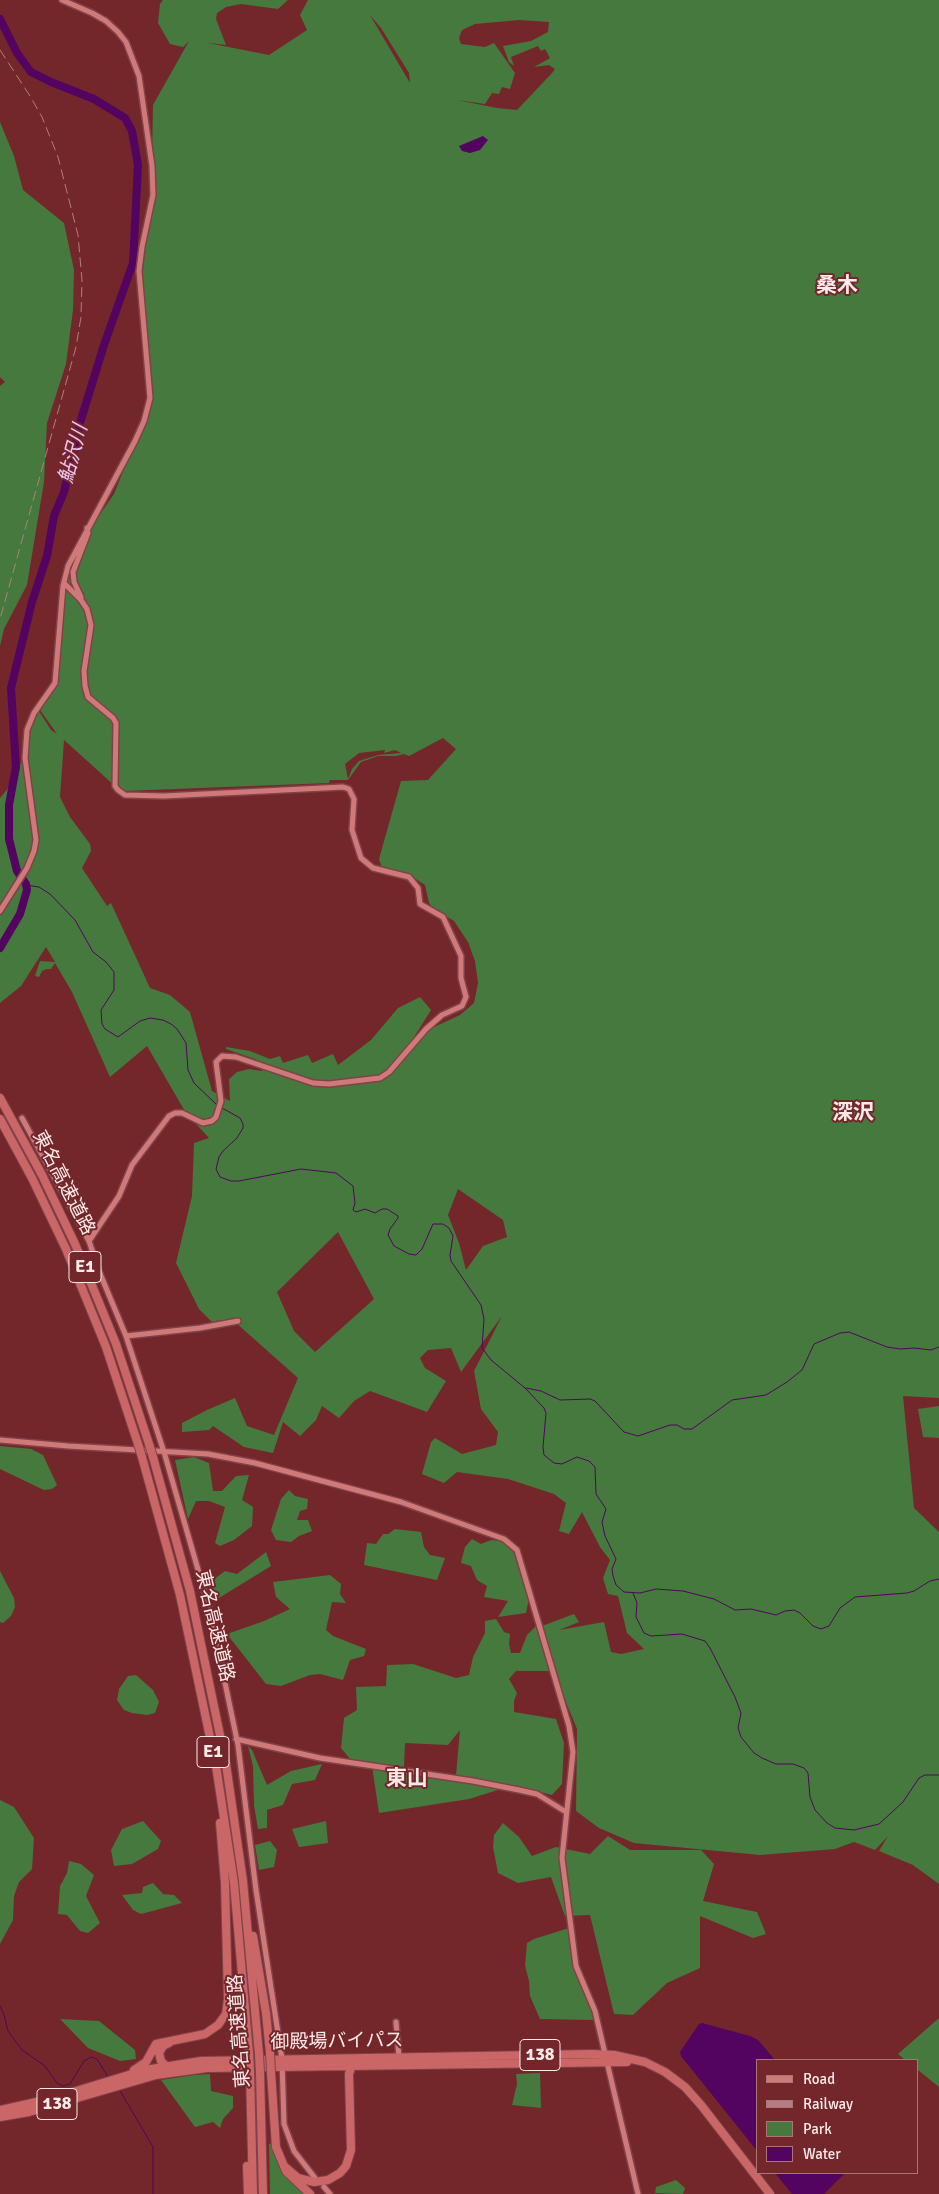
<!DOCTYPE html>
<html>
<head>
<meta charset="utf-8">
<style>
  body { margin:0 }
  #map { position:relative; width:939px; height:2194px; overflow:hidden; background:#73272b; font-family:Signika,sans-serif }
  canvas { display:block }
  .legend { position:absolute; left:756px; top:2059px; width:162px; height:115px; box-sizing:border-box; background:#73272b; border:1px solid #aa7577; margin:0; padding:6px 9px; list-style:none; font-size:15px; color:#fdeae9 }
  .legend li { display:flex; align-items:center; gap:10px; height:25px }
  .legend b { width:25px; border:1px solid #aa7577 }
</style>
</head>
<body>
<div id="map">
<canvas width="939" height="2194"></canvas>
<ul class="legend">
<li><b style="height:6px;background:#cf7a79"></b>Road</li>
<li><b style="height:6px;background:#b17f81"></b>Railway</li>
<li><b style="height:14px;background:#46793e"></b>Park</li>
<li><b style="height:14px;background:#530360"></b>Water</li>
</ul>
</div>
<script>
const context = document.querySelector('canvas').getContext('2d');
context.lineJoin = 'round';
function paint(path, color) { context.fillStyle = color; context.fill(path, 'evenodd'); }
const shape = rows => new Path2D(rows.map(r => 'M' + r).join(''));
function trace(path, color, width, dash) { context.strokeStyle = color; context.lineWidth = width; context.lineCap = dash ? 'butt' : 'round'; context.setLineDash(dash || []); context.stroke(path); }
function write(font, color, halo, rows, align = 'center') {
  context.font = font + ' Signika,"Noto Sans JP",sans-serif'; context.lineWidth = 4; context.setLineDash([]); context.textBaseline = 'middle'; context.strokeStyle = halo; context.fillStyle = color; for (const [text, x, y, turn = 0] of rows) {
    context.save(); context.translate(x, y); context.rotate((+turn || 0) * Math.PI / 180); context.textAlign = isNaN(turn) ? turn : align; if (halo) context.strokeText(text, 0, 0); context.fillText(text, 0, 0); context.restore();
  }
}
const green = shape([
  [163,0,288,0,278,9,241,4,226,7,217,13,216,19,226,45,208,43,269,55,307,30,300,15,308,0,939,0,939,1398,903,1396,914,1508,939,1532,939,1884,913,1865,879,1851,888,1836,875,1850,854,1842,835,1849,760,1855,634,1843,599,1828,576,1811,577,1729,550,1663,552,1671,516,1671,509,1679,517,1693,514,1701,514,1712,556,1719,564,1743,562,1784,552,1795,514,1785,469,1799,379,1813,372,1766,426,1774,456,1775,460,1730,448,1745,405,1743,404,1767,350,1759,341,1748,344,1718,357,1710,356,1687,386,1686,387,1665,413,1664,456,1678,469,1675,473,1657,485,1633,485,1621,496,1619,504,1632,510,1634,509,1644,511,1653,520,1653,527,1635,538,1624,542,1626,574,1614,579,1622,559,1630,604,1622,611,1652,621,1654,644,1649,627,1633,618,1596,608,1594,603,1578,610,1560,600,1547,582,1512,569,1534,559,1531,566,1503,554,1494,508,1479,457,1472,444,1483,422,1474,431,1442,435,1438,462,1454,496,1445,498,1432,481,1409,474,1371,502,1316,461,1372,451,1348,428,1350,420,1358,425,1368,446,1381,427,1412,370,1391,354,1401,339,1418,322,1406,316,1420,300,1436,283,1422,273,1453,244,1447,213,1426,209,1430,182,1432,182,1423,207,1410,235,1398,247,1426,274,1435,298,1378,235,1322,212,1322,199,1309,176,1263,192,1196,194,1143,209,1138,186,1113,147,1046,110,1077,72,992,55,963,51,969,47,969,42,971,39,977,35,976,40,961,55,962,46,947,21,986,0,1003,0,798,16,779,37,708,51,730,57,734,40,710,49,697,57,660,64,583,75,573,76,549,114,494,135,441,148,416,149,376,140,263,151,204,153,105,189,41,183,47,170,44,158,23,160,4],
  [370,15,381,28,409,73,410,83],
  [519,20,549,22,548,32,531,41,503,46,509,62,514,66,511,57,538,46,541,51,545,49,550,58,534,67,549,65,555,69,553,72,517,110,497,108,457,100,485,104,492,93,499,94,502,87,510,89,515,73,494,43,485,47,461,44,459,38,462,30,475,24],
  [443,738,456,749,428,780,401,781,379,859,382,868,408,874,425,885,429,903,434,909,454,921,468,942,475,961,478,983,474,1003,460,1015,419,1034,404,1053,431,1010,420,997,398,1008,371,1040,338,1065,333,1054,312,1063,308,1055,283,1063,280,1056,270,1059,250,1051,226,1047,226,1049,255,1059,264,1065,262,1071,249,1069,237,1072,229,1079,230,1101,212,1091,190,1012,170,995,150,988,111,903,107,906,82,868,91,851,90,844,70,817,60,797,64,740,115,786,124,791,329,783,330,780,348,780,361,762,378,756,396,756,404,754,409,756],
  [385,750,384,753,395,750,401,753,378,755,359,761,352,769,348,779,345,764,359,753],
  [458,1189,503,1220,507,1237,483,1246,466,1270,459,1243,448,1215],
  [338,1232,374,1299,315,1352,294,1331,277,1292],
  [0,122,14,156,23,190,64,223,74,270,73,310,66,364,47,423,44,482,27,585,4,629,0,646,0,386,5,382,0,377],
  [939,1406,939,1438,923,1437,918,1409],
  [0,1446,31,1449,43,1455,57,1485,52,1489,44,1490,0,1469],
  [194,1457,209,1463,213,1491,222,1491,236,1476,249,1475,242,1500,253,1507,252,1526,234,1540,220,1546,215,1543,225,1507,209,1501,196,1501,188,1519,175,1460],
  [289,1490,295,1496,308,1499,307,1509,300,1511,297,1520,308,1520,312,1531,299,1536,291,1542,276,1540,271,1530,281,1499],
  [395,1529,421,1532,424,1547,430,1555,445,1558,437,1580,364,1565,367,1543,376,1544,383,1534,388,1534],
  [472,1539,481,1544,491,1540,501,1541,512,1548,520,1559,520,1571,527,1588,529,1598,526,1613,498,1617,508,1601,484,1597,487,1586,477,1580,471,1566,461,1563,465,1547],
  [266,1552,271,1566,214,1601,209,1583,225,1571,237,1574],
  [0,1571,14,1598,15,1607,11,1616,3,1623,0,1622],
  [330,1575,341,1584,340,1594,346,1603,332,1602,326,1630,333,1636,366,1649,364,1656,350,1660,343,1680,320,1674,310,1675,281,1686,266,1684,227,1634,264,1621,290,1609,276,1597,273,1582],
  [136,1675,153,1690,159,1702,155,1713,147,1715,132,1713,124,1710,117,1700,119,1689,128,1676],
  [248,1746,252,1750,267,1785,291,1771,322,1764,315,1780,292,1784,283,1805,267,1810,267,1828,258,1829,254,1805,253,1766],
  [0,1800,14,1807,34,1838,32,1869,19,1882,14,1896,13,1920,0,1944],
  [143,1821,161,1841,158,1849,132,1864,114,1866,111,1850,122,1829],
  [326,1821,328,1843,299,1847,292,1829],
  [503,1823,519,1837,532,1856,556,1847,590,1854,608,1836,630,1850,701,1850,714,1864,703,1901,757,1912,766,1934,753,1938,700,1916,700,1968,667,1983,633,2015,614,2014,590,1915,565,1916,551,1877,518,1883,498,1873,493,1847,494,1835],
  [270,1841,277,1850,274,1867,259,1870,255,1845],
  [69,1861,81,1864,94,1875,86,1896,100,1923,88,1933,80,1931,67,1915,58,1914,60,1886,67,1873],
  [153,1883,163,1894,174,1895,182,1903,141,1914,133,1910,122,1895,142,1893,143,1887],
  [569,1928,595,2020,540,2019,530,1996,529,1981,525,1965,527,1943,534,1939],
  [939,2018,939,2087,918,2070,918,2060,905,2060,898,2054],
  [60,2019,99,2021,135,2050,136,2059,120,2061,88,2048],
  [540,2073,541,2108,512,2105,517,2084,516,2074],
  [210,2074,211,2091,233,2096,233,2108,223,2119,220,2128,213,2122,195,2127,161,2080,194,2075],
  [272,2143,279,2164,308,2194,270,2194,269,2144],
  [676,2180,685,2188,683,2194,655,2193,656,2187]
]);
const water = shape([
  [483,136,488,140,480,150,470,153,462,151,459,146],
  [702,2023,750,2036,758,2040,775,2060,758,2060,758,2152,681,2056,680,2052,699,2024],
  [775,2173,845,2173,824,2194,792,2194]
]);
const stream = shape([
  [26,885,39,887,50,894,75,920,93,952,106,962,114,972,114,990,101,1010,102,1024,105,1029,118,1037,140,1021,150,1018,163,1020,171,1024,177,1029,186,1043,188,1070,194,1083,218,1106],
  [222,1108,240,1118,243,1124,243,1128,237,1138,223,1151,219,1157,216,1169,220,1177,231,1181,239,1181,301,1169,336,1173,353,1186,355,1203,353,1210,356,1212,365,1209,375,1213,382,1209,387,1209,398,1216,398,1218,390,1229,388,1235,394,1246,409,1254,416,1255,422,1249,433,1224,443,1224,449,1228,453,1236,450,1255,451,1261,481,1305,484,1319,482,1348,491,1360,525,1388,544,1408,546,1413,543,1447,544,1455,554,1463,562,1464,577,1457,589,1461,595,1467,596,1494,606,1509,602,1522,605,1536,616,1559,612,1569,613,1576,616,1585,624,1592,640,1593,656,1589,683,1591,714,1599,735,1610,751,1609,776,1615,785,1611,794,1610,800,1613,813,1626,821,1629,829,1626,840,1608,855,1597,907,1593,914,1591,930,1581,939,1579],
  [526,1388,541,1391,560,1400,590,1399,595,1401,624,1432,638,1436,670,1425,677,1425,684,1429,692,1429,732,1400,766,1395,787,1382,802,1370,814,1344,840,1333,849,1332,887,1347,900,1349,914,1348,931,1350,939,1347],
  [633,1593,637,1603,636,1617,644,1633,651,1636,682,1634,705,1641,710,1648,735,1697,741,1713,738,1728,741,1737,754,1753,762,1758,776,1764,793,1764,804,1768,808,1773,810,1797,815,1810,827,1823,835,1828,854,1830,879,1824,903,1802,919,1778,925,1775,939,1775],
  [0,2006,4,2015,8,2031,22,2050,45,2066,57,2083,63,2086,70,2084,84,2061,91,2057,97,2059,108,2077],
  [119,2089,153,2147,153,2194]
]);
const river = shape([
  [0,19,17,53,31,72,51,82,94,99,125,118,132,131,138,165,133,263,104,345,80,423,64,492,54,516,47,556,32,602,11,688,16,767,9,805,9,839,17,871,26,884,27,890,20,914,0,948]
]);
const minor = shape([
  [64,583,81,600,87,609,91,625,84,671,85,686,88,697,113,718,116,723,115,786,118,790,125,795,164,796,343,787,349,789,354,799,352,830,361,858,373,868,409,877,418,888,420,904,443,917,461,956,461,978,466,997,462,1006,442,1015,426,1029,389,1072,380,1078,329,1084,313,1083,236,1057,222,1056,216,1062,221,1101,216,1117,212,1121,203,1123,182,1113,175,1113,169,1116,132,1165,119,1196,89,1241],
  [81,597,74,582,73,572,88,533,87,528],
  [0,911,27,868,34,851,36,840,25,758,27,730,34,713,55,683,63,586,68,566,135,441,144,421,150,398,139,271,142,247,153,195,152,166,139,76,126,42,118,32,106,21,92,13,62,0],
  [22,1118,89,1241,99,1271,126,1336,164,1452,210,1611,238,1745,256,1890,282,2059,284,2124,294,2151,315,2178],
  [126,1336,200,1328,238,1321],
  [0,1440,68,1446,208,1454,255,1463,401,1502,504,1539,517,1550,569,1726,573,1752,562,1858,576,1966,595,2011,638,2194],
  [236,1739,320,1758,473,1781,519,1790,537,1794,566,1812],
  [396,2022,399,2057],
  [324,2187,330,2194]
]);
const highway = shape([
  [0,1098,42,1175,75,1244,116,1344,149,1444],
  [0,1119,32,1178,66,1249,106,1347,138,1444],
  [142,1457,180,1595,216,1766,234,1883,249,2054],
  [153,1457,190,1591,226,1764,243,1881,259,2054],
  [253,1936,266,2013,270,2053],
  [168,2068,161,2061,159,2053,163,2046,169,2043],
  [134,2070,146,2062,156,2044,205,2034,218,2025,226,2014,228,1999,225,1883,220,1823],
  [250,2072,253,2194],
  [260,2072,263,2194],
  [271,2072,276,2147,286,2171,310,2194],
  [0,2110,50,2099,145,2070,201,2061,591,2054,614,2055,645,2062,665,2072,685,2087,701,2105,770,2194],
  [0,2117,29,2112,156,2075,207,2068,627,2062],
  [247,2166,248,2194],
  [284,2166,298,2178,314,2182,328,2180,340,2173,346,2166,351,2150,349,2074,353,2062]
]);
const rail = shape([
  [0,50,30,96,42,117,58,157,78,235,82,280,81,317,76,347,0,619]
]);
const highwayBridge = shape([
  [138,1444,142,1457],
  [149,1444,153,1457],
  [270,2053,271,2072],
  [249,2054,250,2072],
  [259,2054,260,2072]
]);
const shields = [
  [85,1267,32],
  [213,1752,32],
  [540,2055,40],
  [57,2104,40]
];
const shieldNames = [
  ["E1",85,1267],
  ["E1",213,1752],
  ["138",540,2055],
  ["138",57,2104]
];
const streetNames = [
  ["東名高速道路",63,1183,63],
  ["東名高速道路",214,1626,77],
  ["東名高速道路",240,2031,-94],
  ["御殿場バイパス",337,2042,-1]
];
const waterNames = [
  ["鮎沢川",74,454,-75]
];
const quarterNames = [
  ["桑木",837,286],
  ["深沢",853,1113],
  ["東山",407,1779]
];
paint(green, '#46793e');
paint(water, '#530360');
trace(stream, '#530360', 1);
trace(river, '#530360', 8);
trace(minor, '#80424a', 8);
trace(highway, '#80424a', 10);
trace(minor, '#cf7a79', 5);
trace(highway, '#cb6667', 8);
trace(rail, '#b17f81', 1, [10, 5]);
trace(highwayBridge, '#80424a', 10, []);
trace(highwayBridge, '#cb6667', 8);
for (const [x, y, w] of shields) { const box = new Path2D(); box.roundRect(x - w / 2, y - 15.5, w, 31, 4); context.fillStyle = '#73272b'; context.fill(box); trace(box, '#fdeae9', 1); }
write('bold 18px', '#fdeae9', null, shieldNames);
write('19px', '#fdeae9', '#73272b', streetNames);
write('italic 20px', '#ecc6f2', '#73272b', waterNames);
write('bold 21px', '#fdeae9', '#73272b', quarterNames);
</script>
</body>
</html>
